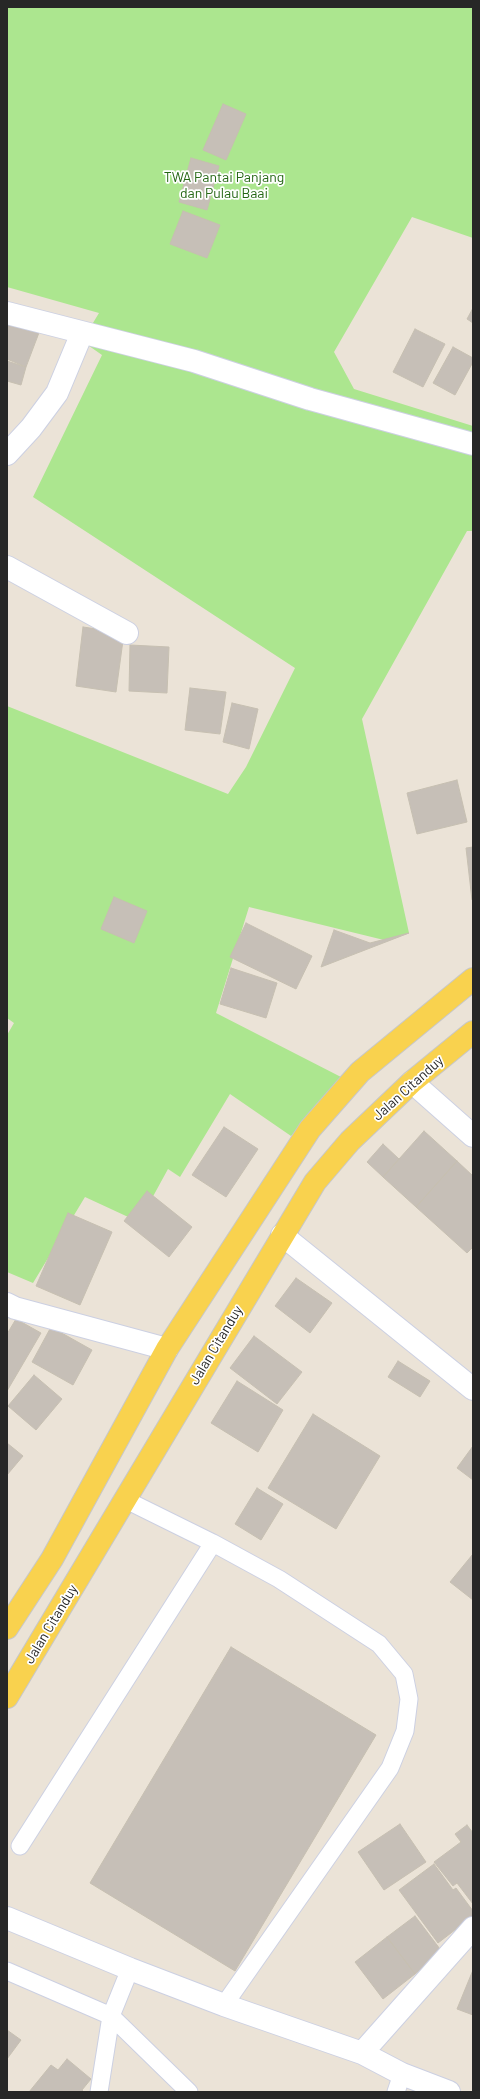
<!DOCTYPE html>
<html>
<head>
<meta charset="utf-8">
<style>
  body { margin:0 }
  #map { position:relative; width:480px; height:2099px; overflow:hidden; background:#ebe3d7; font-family:Barlow,sans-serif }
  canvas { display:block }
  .frame { position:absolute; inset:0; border:8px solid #272727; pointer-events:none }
</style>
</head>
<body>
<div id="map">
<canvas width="480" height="2099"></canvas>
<div class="frame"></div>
</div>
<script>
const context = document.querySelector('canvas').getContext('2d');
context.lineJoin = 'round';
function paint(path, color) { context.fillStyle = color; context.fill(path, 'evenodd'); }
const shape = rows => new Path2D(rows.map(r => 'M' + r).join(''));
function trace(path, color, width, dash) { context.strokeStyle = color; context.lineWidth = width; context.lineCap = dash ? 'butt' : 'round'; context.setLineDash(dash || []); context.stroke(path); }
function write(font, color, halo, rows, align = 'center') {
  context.font = font + ' Barlow,sans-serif'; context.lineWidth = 3.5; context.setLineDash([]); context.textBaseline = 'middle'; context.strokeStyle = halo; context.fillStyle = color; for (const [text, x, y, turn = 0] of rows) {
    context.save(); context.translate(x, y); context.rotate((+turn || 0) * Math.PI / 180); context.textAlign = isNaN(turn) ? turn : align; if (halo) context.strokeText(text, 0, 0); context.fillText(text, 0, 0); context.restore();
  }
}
const green = shape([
  [7,7,473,7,473,238,412,217,334,352,354,389,473,426,473,531,467,531,362,719,409,933,388,941,249,907,216,1013,341,1077,291,1136,230,1094,180,1177,168,1169,139,1222,85,1197,33,1283,7,1272,7,1035,14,1023,7,1018,7,706,228,794,246,767,295,668,33,497,102,355,82,341,99,313,7,287]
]);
const building = shape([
  [223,104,246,114,226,160,203,150,223,104],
  [191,158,219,166,207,210,179,202,191,158],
  [183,211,220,225,207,258,170,244,183,211],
  [473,308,473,323,467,319,473,308],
  [7,317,40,330,26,367,7,359,7,317],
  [415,329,445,344,423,387,393,372,415,329],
  [453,347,473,358,473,362,455,395,433,383,453,347],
  [7,361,26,367,21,385,7,381,7,361],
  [83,627,124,633,116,692,76,686,83,627],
  [130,645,169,647,167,693,129,691,130,645],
  [190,688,226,692,220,734,185,730,190,688],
  [232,703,258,709,249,749,223,742,232,703],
  [457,780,467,822,417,834,407,793,457,780],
  [473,847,473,900,472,900,466,848,473,847],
  [114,897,147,911,134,943,101,929,114,897],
  [246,923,312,956,296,989,230,957,246,923],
  [334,930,370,943,409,933,321,967,334,930],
  [231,968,277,983,266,1018,220,1004,231,968],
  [224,1127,258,1149,226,1197,192,1175,224,1127],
  [424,1131,457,1161,416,1207,383,1177,424,1131],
  [383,1144,399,1159,383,1177,367,1162,383,1144],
  [457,1161,473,1176,473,1247,467,1253,416,1207,457,1161],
  [147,1191,192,1227,169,1257,124,1221,147,1191],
  [68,1213,112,1232,80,1305,36,1286,68,1213],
  [296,1278,332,1303,310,1333,275,1306,296,1278],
  [16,1319,41,1333,7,1391,7,1334,16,1319],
  [51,1327,92,1350,73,1385,32,1362,51,1327],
  [254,1336,302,1372,277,1404,230,1368,254,1336],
  [398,1361,430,1381,420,1397,388,1377,398,1361],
  [34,1375,62,1399,36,1430,8,1406,34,1375],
  [237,1381,283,1410,258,1452,211,1423,237,1381],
  [313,1414,380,1456,336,1529,268,1488,313,1414],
  [7,1443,23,1456,7,1475,7,1443],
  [473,1446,473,1480,457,1468,473,1446],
  [257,1488,283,1504,261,1540,235,1524,257,1488],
  [473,1554,473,1600,450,1582,473,1554],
  [231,1647,376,1735,235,1971,90,1883,231,1647],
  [400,1824,426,1862,384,1890,358,1852,400,1824],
  [467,1825,473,1833,473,1904,457,1883,453,1886,434,1862,461,1842,455,1834,467,1825],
  [434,1864,453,1890,456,1888,473,1911,473,1916,438,1943,399,1890,434,1864],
  [415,1916,443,1953,415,1974,387,1937,415,1916],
  [387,1937,415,1974,383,1999,355,1962,387,1937],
  [473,1970,473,2015,457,2009,473,1970],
  [7,2030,21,2040,7,2059,7,2030],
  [67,2059,91,2079,82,2090,84,2092,29,2092,51,2065,58,2070,67,2059]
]);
const lane = shape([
  [124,1499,213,1543,279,1579,379,1644,404,1674,409,1699,405,1731,390,1768,224,2005],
  [20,1846,213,1543],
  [7,1971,111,2016,189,2092],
  [99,2092,111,2016,130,1969],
  [396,2092,402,2074]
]);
const street = shape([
  [7,313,194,361,310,399,473,444],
  [7,454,31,428,57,393,82,333],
  [7,567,127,633],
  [412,1082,473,1136],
  [282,1235,473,1389],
  [7,1304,15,1308,167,1349],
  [7,1918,130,1969,224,2005,362,2053,402,2074,449,2092],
  [362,2053,473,1928]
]);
const primary = shape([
  [7,1628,52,1559,167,1349,310,1129,360,1072,473,979],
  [7,1697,315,1182,350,1141,412,1082,473,1032]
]);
const parkNames = [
  ["TWA Pantai Panjang",224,177],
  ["dan Pulau Baai",224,193]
];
const streetNames = [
  ["Jalan Citanduy",408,1088,-42],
  ["Jalan Citanduy",216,1345,-59],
  ["Jalan Citanduy",51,1624,-59]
];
paint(green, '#ace68f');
paint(building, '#c6bfb7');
trace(building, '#c6bfb1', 1);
trace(lane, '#ccd0e2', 19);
trace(street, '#ccd0e2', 24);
trace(primary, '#c7c7c7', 24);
trace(lane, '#fff', 17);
trace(street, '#fff', 22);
trace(primary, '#f9d24e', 22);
write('14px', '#256714', '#fff', parkNames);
write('14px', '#272727', '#fff', streetNames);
</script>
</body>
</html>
